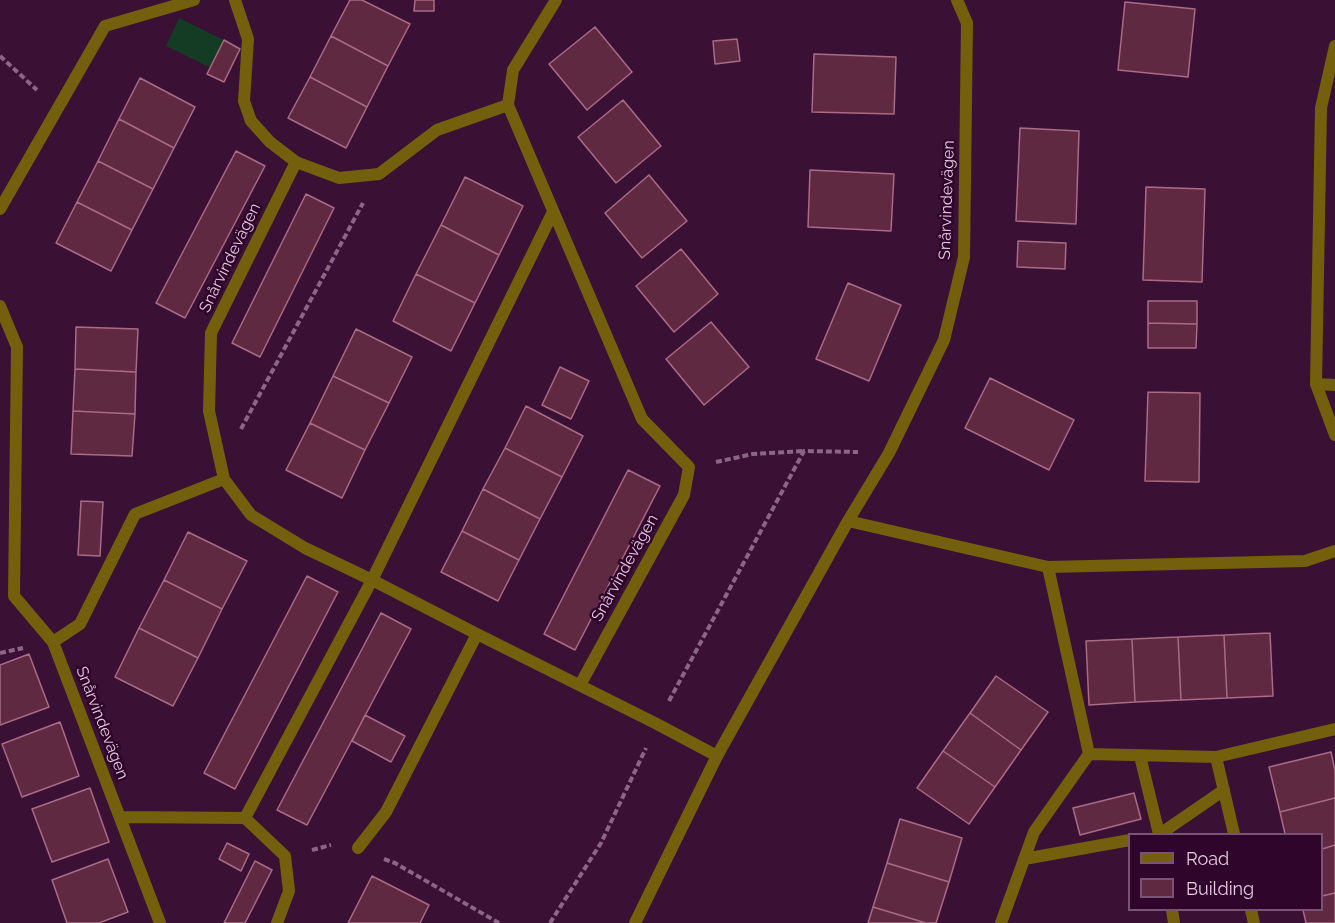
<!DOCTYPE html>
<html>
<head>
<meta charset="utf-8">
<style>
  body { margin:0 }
  #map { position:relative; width:1335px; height:923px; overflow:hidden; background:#3b1035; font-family:Raleway,sans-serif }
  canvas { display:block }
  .legend { position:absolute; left:1128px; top:833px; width:195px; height:78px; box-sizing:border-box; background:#30052b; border:2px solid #785373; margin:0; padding:8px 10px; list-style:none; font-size:18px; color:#e4c8de }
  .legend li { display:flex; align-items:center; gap:12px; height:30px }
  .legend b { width:30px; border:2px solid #785373 }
</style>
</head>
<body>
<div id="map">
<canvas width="1335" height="923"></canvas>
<ul class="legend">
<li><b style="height:8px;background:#74600c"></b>Road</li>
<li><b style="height:16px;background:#602942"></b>Building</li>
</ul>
</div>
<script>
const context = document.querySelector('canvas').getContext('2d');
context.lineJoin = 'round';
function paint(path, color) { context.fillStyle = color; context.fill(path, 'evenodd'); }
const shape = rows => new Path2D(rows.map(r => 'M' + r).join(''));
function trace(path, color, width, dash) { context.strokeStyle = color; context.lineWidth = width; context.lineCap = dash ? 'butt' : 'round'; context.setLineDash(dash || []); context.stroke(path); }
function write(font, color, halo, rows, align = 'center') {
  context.font = font + ' Raleway,sans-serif'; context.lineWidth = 5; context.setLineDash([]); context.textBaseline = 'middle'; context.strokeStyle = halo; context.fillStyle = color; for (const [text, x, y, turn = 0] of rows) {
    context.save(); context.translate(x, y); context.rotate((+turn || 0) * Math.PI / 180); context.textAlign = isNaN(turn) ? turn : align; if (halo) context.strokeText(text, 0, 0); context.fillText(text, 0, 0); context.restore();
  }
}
const green = shape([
  [179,18,224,40,211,68,166,46]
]);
const building = shape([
  [350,0,362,0,410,24,388,66,331,36,350,0],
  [415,0,434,0,434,11,414,11,415,0],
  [1125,2,1195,9,1188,77,1118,70,1125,2],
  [595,27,632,72,587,110,549,64,595,27],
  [331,36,388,66,367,107,310,77,331,36],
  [737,39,740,61,715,64,713,41,737,39],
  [224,40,240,49,224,82,207,74,224,40],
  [814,54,896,57,894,114,812,112,814,54],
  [310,77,367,107,346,148,288,118,310,77],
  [140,78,195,107,174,148,119,119,140,78],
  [623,100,661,146,616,183,578,137,623,100],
  [119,119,174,148,153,189,98,161,119,119],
  [1020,128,1079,131,1076,224,1016,221,1020,128],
  [236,151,265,166,185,318,156,303,236,151],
  [98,161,153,189,132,230,77,202,98,161],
  [810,170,894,174,891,231,808,227,810,170],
  [649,175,687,221,642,258,605,213,649,175],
  [465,177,523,206,499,255,441,225,465,177],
  [1146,187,1205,189,1202,282,1143,280,1146,187],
  [306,194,334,208,260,357,232,343,306,194],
  [77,202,132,230,111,271,56,243,77,202],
  [441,225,499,255,475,303,416,274,441,225],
  [1018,241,1066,243,1065,269,1017,267,1018,241],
  [681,249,718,294,674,332,636,286,681,249],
  [416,274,475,303,451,351,393,321,416,274],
  [848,283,901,305,869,381,816,359,848,283],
  [1148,301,1197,301,1197,324,1148,323,1148,301],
  [711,322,749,367,704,405,666,359,711,322],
  [1148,323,1197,324,1196,348,1148,348,1148,323],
  [76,327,138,329,136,372,75,369,76,327],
  [356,329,412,357,389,403,333,376,356,329],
  [560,367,589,381,571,419,542,405,560,367],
  [75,369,136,372,135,414,73,411,75,369],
  [333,376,389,403,365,450,310,423,333,376],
  [990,378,1074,420,1049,470,965,428,990,378],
  [1148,392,1200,393,1199,482,1145,481,1148,392],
  [526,406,583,436,562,477,505,448,526,406],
  [73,411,135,414,132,456,71,454,73,411],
  [310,423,365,450,342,498,286,470,310,423],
  [505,448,562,477,540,519,483,489,505,448],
  [628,470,660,486,575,650,544,634,628,470],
  [483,489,540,519,519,560,462,531,483,489],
  [81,501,103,502,100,556,78,555,81,501],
  [462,531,519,560,498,601,441,572,462,531],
  [188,532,247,561,222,609,164,580,188,532],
  [307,576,338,592,235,789,204,773,307,576],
  [164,580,222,609,198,658,139,628,164,580],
  [381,613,411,629,307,825,277,810,381,613],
  [139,628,198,658,173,706,115,677,139,628],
  [1270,633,1273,696,1227,698,1224,635,1270,633],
  [1224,635,1227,698,1181,700,1178,637,1224,635],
  [1178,637,1181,700,1135,702,1132,639,1178,637],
  [1132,639,1135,702,1089,705,1086,641,1132,639],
  [29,654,49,707,0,725,0,665,29,654],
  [996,676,1048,712,1021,750,970,713,996,676],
  [970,713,1021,750,995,787,943,751,970,713],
  [365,715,405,736,391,762,352,741,365,715],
  [60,722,79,776,22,797,2,744,60,722],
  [943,751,995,787,969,824,917,788,943,751],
  [1331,752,1335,771,1335,798,1280,812,1269,767,1331,752],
  [90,788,109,842,52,862,32,809,90,788],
  [1134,793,1141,819,1080,835,1073,808,1134,793],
  [1335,798,1335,845,1322,849,1322,834,1285,834,1280,812,1335,798],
  [900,819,962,838,949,882,887,863,900,819],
  [227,843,249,854,241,871,219,859,227,843],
  [1335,845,1335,893,1322,896,1322,849,1335,845],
  [108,859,128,912,99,923,67,923,52,880,108,859],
  [255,861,272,870,245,923,224,923,255,861],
  [887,863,949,882,936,923,926,923,873,907,887,863],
  [372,876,429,905,420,923,348,923,372,876],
  [1335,893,1335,923,1306,923,1303,910,1322,910,1322,896,1335,893],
  [873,907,926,923,868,923,873,907]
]);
const path = shape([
  [0,56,37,90],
  [241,429,363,203],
  [716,462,753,454,804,451],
  [0,653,23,648],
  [669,701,804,451,858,452],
  [312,850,331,845],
  [384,859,395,863,499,923],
  [550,923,601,843,646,748]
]);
const service = shape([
  [235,0,248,39,244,101,251,121,270,142,296,162,339,178,379,174,437,130,508,105],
  [556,0,513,70,508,105,642,419,689,467,684,495,580,685],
  [1335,46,1321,108,1316,384,1335,435],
  [296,162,211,333,209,411,224,479,251,515,305,548,372,580,477,634,657,724,717,756],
  [0,209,105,26,194,0],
  [0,306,17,347,14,596,53,642,160,923],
  [1316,384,1335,385],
  [1048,567,1089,754],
  [53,642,80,624,135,514,224,479],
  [1140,756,1159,834],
  [120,817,245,818,285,856,289,891,277,923],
  [245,818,372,580,553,212],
  [1160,834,1224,790],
  [1234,834,1216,757,1335,729],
  [358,848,386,812,477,634],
  [1024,859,1130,840],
  [1172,910,1174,923],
  [1251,910,1254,923],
  [1001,923,1034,832,1089,754,1216,757]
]);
const minor = shape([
  [848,521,1048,567,1305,561,1335,551],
  [635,923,717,756,848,521,889,453,944,340,964,257,967,23,957,0]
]);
const streetNames = [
  ["Snårvindevägen",947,200,-88],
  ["Snårvindevägen",230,258,-64],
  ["Snårvindevägen",625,568,-61],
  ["Snårvindevägen",102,723,69]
];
paint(green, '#143b23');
paint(building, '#602942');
trace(building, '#a96b85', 1.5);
trace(path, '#8b6785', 4, [6, 3]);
trace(service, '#74600c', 12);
trace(minor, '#74600c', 12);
write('16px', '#e4c8de', '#30052b', streetNames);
</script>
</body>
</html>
